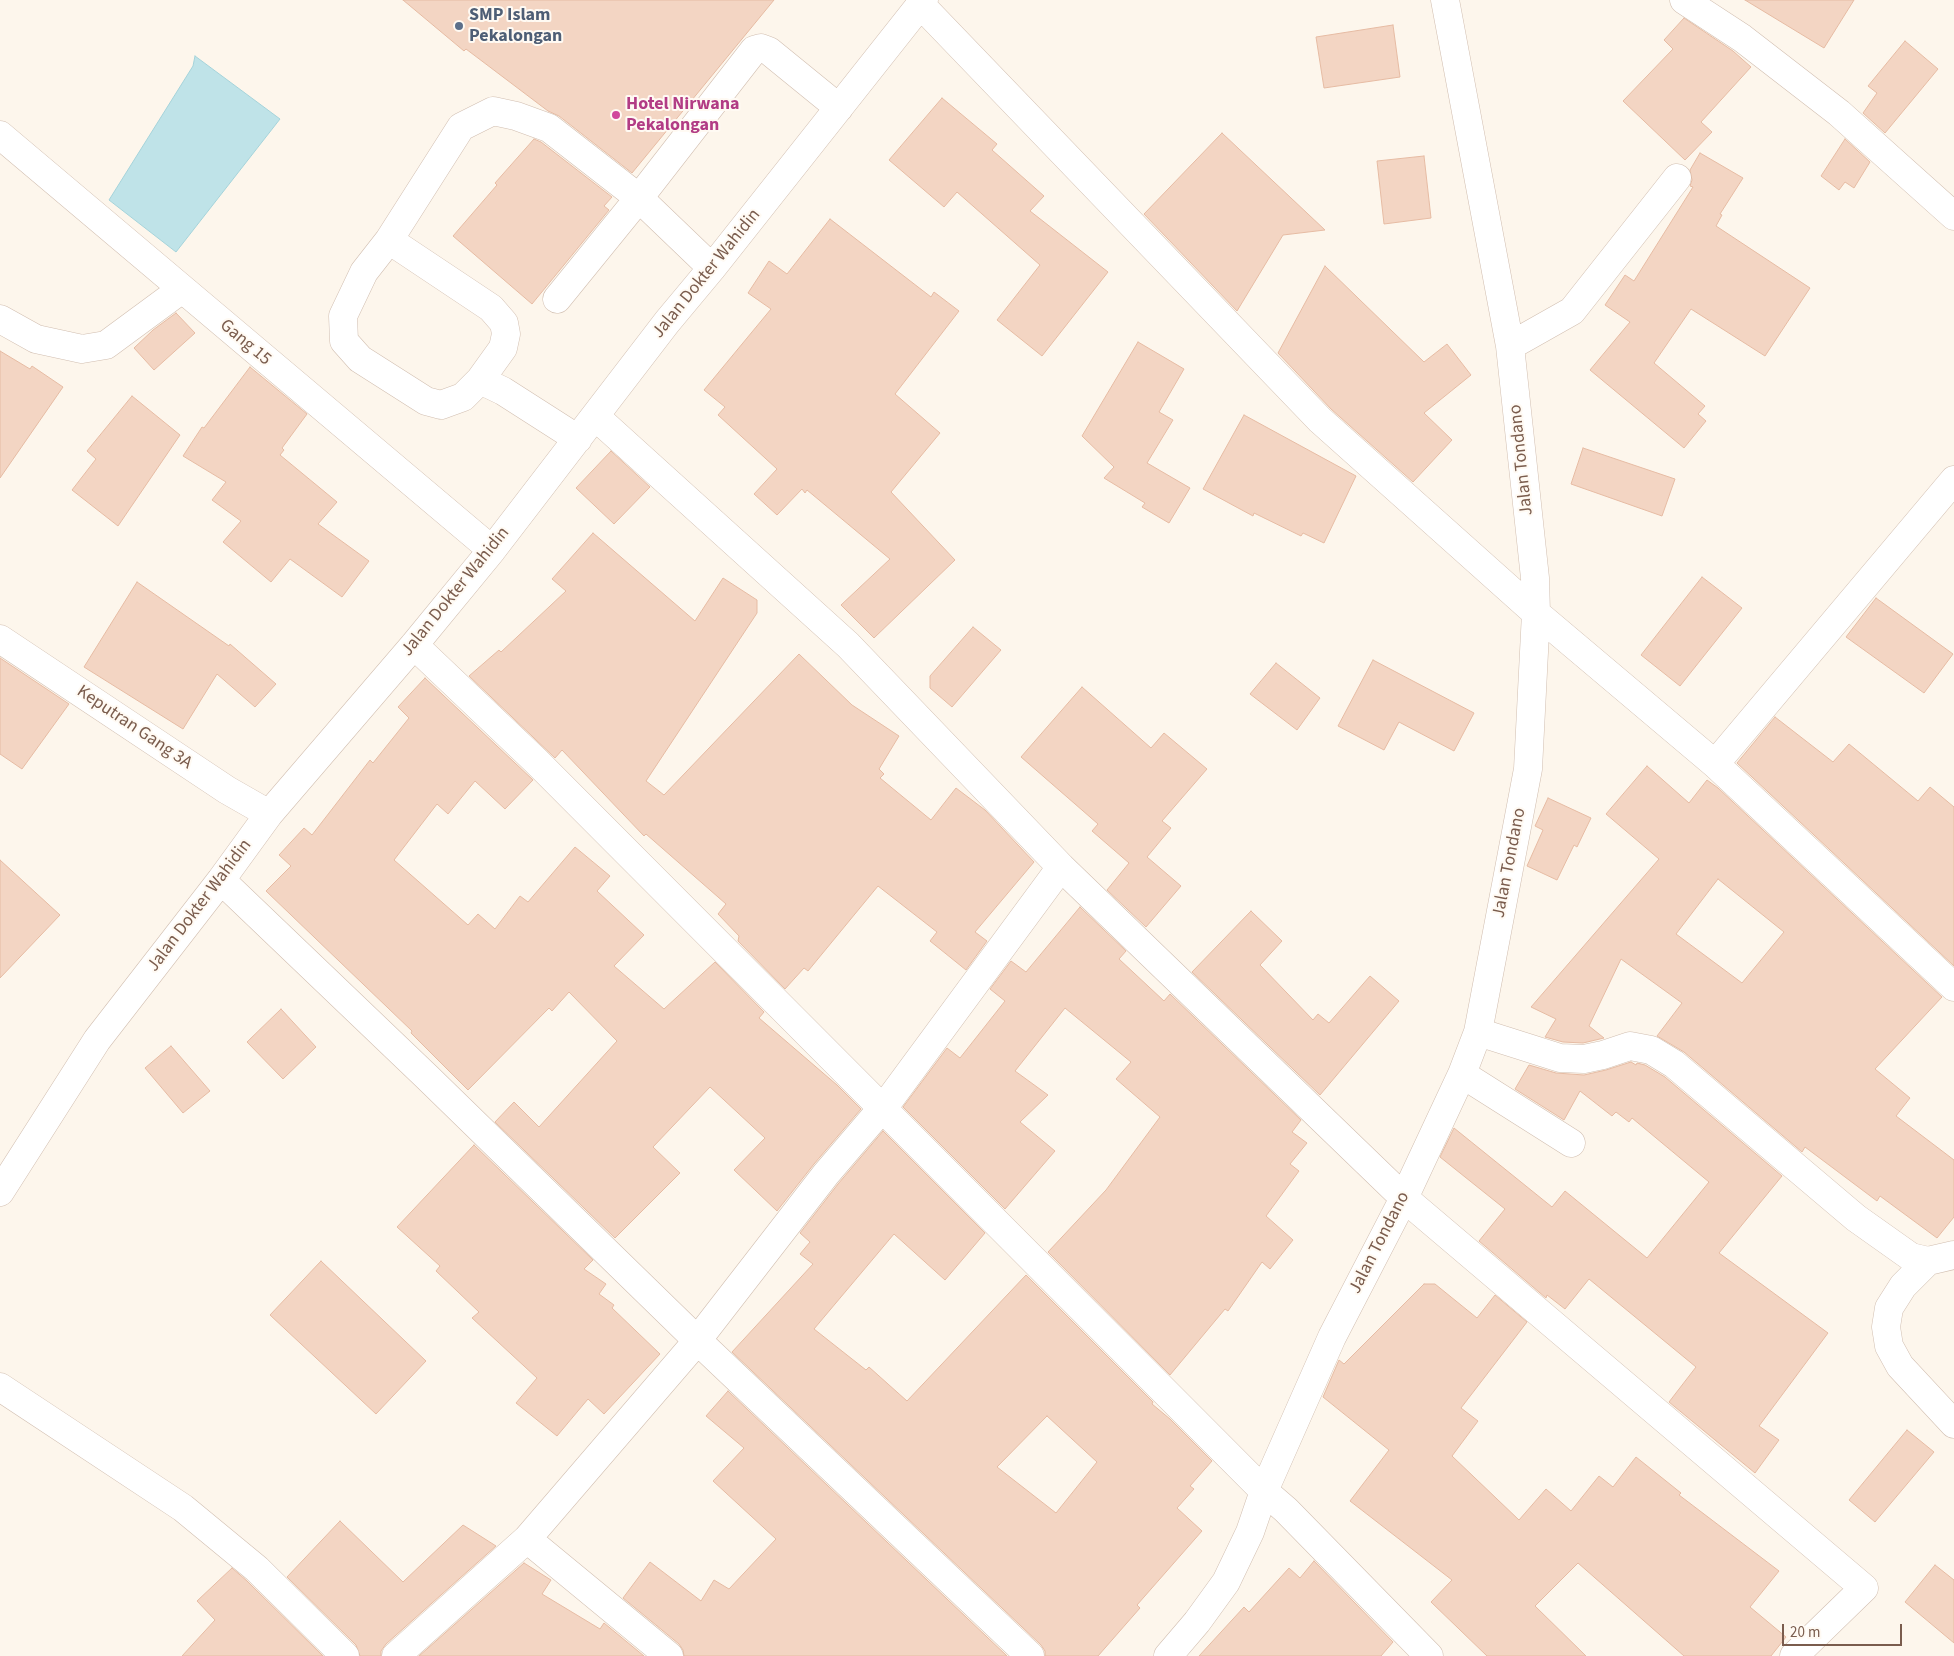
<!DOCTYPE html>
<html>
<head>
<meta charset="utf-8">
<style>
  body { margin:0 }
  #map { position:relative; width:1954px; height:1656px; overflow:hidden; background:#fdf6ec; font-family:"Source Sans 3",sans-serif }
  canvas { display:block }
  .scale { position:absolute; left:1782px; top:1624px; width:120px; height:22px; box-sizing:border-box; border:2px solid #7a5c4d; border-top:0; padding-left:6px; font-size:15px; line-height:18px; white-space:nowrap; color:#7a5c4d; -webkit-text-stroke:4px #fffaf3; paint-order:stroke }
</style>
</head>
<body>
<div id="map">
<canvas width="1954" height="1656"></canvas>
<div class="scale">20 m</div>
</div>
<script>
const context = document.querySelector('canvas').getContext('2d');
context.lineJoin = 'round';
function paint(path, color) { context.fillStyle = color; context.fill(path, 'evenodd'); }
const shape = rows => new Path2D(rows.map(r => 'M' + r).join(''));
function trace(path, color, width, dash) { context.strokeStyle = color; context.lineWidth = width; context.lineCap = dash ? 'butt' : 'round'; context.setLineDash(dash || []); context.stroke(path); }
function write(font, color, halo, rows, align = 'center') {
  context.font = font + ' "Source Sans 3",sans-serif'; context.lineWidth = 4; context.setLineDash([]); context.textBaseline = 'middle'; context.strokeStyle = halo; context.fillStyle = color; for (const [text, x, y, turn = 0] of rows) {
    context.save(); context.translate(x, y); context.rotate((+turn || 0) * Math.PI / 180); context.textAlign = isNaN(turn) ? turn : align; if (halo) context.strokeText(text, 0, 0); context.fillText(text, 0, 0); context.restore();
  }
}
const water = shape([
  [195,56,280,119,176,252,109,200,193,66,195,56]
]);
const building = shape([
  [403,0,774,0,632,173,559,116,548,111,466,49,464,51,403,0],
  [1745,0,1854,0,1824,48,1745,0],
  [1684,18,1733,51,1751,67,1701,122,1712,132,1685,160,1623,101,1673,49,1664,40,1684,18],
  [1393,25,1400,77,1324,88,1316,37,1393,25],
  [1905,41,1938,69,1885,133,1863,113,1877,93,1868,86,1905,41],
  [942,98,997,144,992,150,1044,196,1030,211,1108,272,1042,356,997,320,1040,265,957,192,944,207,889,160,942,98],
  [1222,133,1325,230,1283,235,1237,311,1144,214,1222,133],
  [534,139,541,142,612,197,604,206,609,210,532,304,453,236,497,185,495,183,534,139],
  [1845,139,1870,162,1854,188,1845,182,1839,190,1821,176,1845,139],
  [1700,153,1743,178,1720,214,1722,215,1716,226,1810,288,1765,356,1691,309,1654,363,1705,406,1698,414,1706,421,1684,448,1590,370,1630,322,1605,305,1625,275,1634,281,1693,187,1690,186,1692,180,1690,170,1700,153],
  [1424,156,1431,218,1384,224,1377,161,1424,156],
  [830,219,931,297,934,292,959,311,895,394,940,433,891,492,955,560,874,638,841,605,890,559,807,490,805,493,802,489,777,515,754,494,777,469,718,415,725,407,704,390,771,309,748,293,769,261,787,274,830,219],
  [1325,266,1424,362,1447,344,1471,375,1424,413,1452,440,1413,482,1331,409,1278,353,1325,266],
  [176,313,195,333,154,370,134,348,153,330,176,313],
  [1138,342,1184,369,1159,412,1173,420,1147,463,1190,488,1169,523,1142,507,1145,503,1104,478,1114,467,1082,436,1138,342],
  [0,351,30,369,32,366,63,387,0,478,0,351],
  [250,367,307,414,282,448,284,450,280,455,337,502,318,524,369,561,342,597,290,559,271,582,223,542,241,521,212,500,226,482,183,456,202,427,204,428,250,367],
  [132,396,180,435,118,526,72,490,96,459,87,451,132,396],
  [1244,415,1356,476,1324,543,1303,533,1301,536,1254,513,1253,516,1203,489,1244,415],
  [1583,448,1675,479,1662,516,1571,484,1583,448],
  [611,451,650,487,614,524,576,488,611,451],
  [593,533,695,621,723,578,757,600,757,613,646,781,664,795,799,654,852,705,899,736,879,769,884,774,880,778,931,820,956,788,985,810,1034,862,975,932,987,941,966,970,930,941,937,932,878,886,808,971,804,968,785,989,738,941,739,936,718,914,726,904,646,834,644,836,562,750,555,758,469,676,499,650,501,652,566,591,552,579,593,533],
  [1702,577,1742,608,1680,686,1641,655,1702,577],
  [137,582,229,646,230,644,276,684,255,707,217,674,183,729,84,667,137,582],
  [1876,598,1953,654,1924,693,1846,637,1876,598],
  [973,627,1001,650,952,707,930,688,930,676,973,627],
  [0,658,69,704,22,769,0,754,0,658],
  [1373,660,1474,713,1454,751,1399,722,1384,750,1338,726,1373,660],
  [1276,663,1320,698,1297,730,1250,694,1276,663],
  [425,678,533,780,505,809,475,781,448,814,437,804,394,860,468,925,478,914,495,929,520,896,528,902,575,847,610,876,597,891,644,935,614,966,664,1009,715,962,764,1012,759,1018,837,1085,861,1109,814,1164,777,1211,734,1170,765,1138,710,1087,653,1147,680,1173,615,1238,495,1122,514,1102,539,1127,617,1041,569,992,552,1011,549,1008,468,1090,411,1033,412,1031,266,891,291,866,279,855,304,828,312,835,370,760,373,763,409,718,398,707,425,678],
  [1082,687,1151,748,1164,733,1207,769,1162,821,1171,828,1147,857,1181,886,1146,927,1107,890,1129,863,1092,831,1098,824,1021,757,1082,687],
  [1775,717,1833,762,1849,744,1918,801,1930,787,1954,807,1954,966,1737,763,1775,717],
  [1647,766,1689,803,1707,780,1718,788,1942,997,1875,1069,1910,1098,1896,1116,1954,1160,1954,1217,1937,1238,1880,1196,1877,1201,1805,1147,1802,1152,1684,1052,1657,1036,1682,1003,1621,959,1589,1026,1604,1038,1583,1043,1563,1042,1545,1037,1556,1019,1531,1007,1659,859,1606,814,1647,766],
  [1718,879,1784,932,1742,983,1676,934,1718,879],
  [1548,798,1591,818,1577,847,1574,845,1557,880,1527,866,1543,830,1535,826,1548,798],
  [0,860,60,915,0,978,0,860],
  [1080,907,1126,951,1119,959,1164,1001,1170,994,1301,1120,1292,1132,1307,1143,1290,1164,1299,1171,1266,1216,1293,1240,1270,1269,1262,1262,1228,1311,1225,1309,1170,1375,1048,1252,1106,1190,1160,1117,1116,1079,1131,1062,1065,1008,1015,1071,1048,1095,1020,1122,1055,1151,1005,1209,903,1107,947,1048,960,1058,1005,1001,990,989,1011,961,1026,972,1080,907],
  [1251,911,1282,941,1260,965,1313,1020,1318,1014,1329,1023,1370,976,1399,1001,1320,1095,1192,972,1251,911],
  [281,1009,316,1047,283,1079,247,1042,281,1009],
  [171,1046,210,1091,183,1113,145,1068,171,1046],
  [1631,1062,1636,1065,1637,1063,1645,1065,1665,1077,1782,1176,1719,1253,1828,1333,1759,1426,1779,1440,1755,1473,1669,1402,1696,1367,1589,1279,1565,1309,1547,1295,1546,1298,1479,1241,1505,1209,1440,1157,1454,1128,1552,1207,1565,1191,1647,1258,1709,1182,1632,1118,1629,1122,1616,1112,1612,1116,1580,1091,1564,1120,1515,1089,1529,1065,1556,1073,1584,1075,1606,1070,1631,1062],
  [883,1131,985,1233,945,1280,894,1234,814,1329,866,1370,869,1367,907,1401,1026,1275,1153,1402,1152,1404,1170,1419,1212,1461,1190,1486,1194,1489,1177,1508,1202,1531,1137,1605,1140,1608,1098,1656,1045,1656,1045,1651,1041,1645,732,1352,813,1264,800,1254,810,1242,800,1233,838,1184,883,1131],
  [1047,1416,1097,1462,1056,1513,997,1467,1047,1416],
  [474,1145,593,1260,584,1269,606,1284,599,1294,614,1305,612,1308,660,1354,604,1414,588,1399,557,1436,516,1403,537,1378,472,1318,479,1312,436,1271,440,1266,397,1227,474,1145],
  [321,1261,426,1361,376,1414,270,1315,321,1261],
  [1424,1284,1435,1284,1477,1318,1495,1295,1527,1322,1461,1408,1478,1421,1452,1456,1519,1520,1546,1489,1571,1511,1599,1476,1613,1487,1636,1457,1681,1493,1679,1495,1779,1571,1750,1607,1786,1637,1771,1656,1684,1656,1578,1563,1535,1606,1586,1656,1487,1656,1431,1602,1452,1580,1350,1501,1389,1450,1323,1397,1339,1360,1344,1364,1424,1284],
  [728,1391,1007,1656,684,1656,683,1650,679,1644,623,1598,650,1562,701,1601,714,1580,729,1589,776,1539,713,1481,744,1448,706,1416,728,1391],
  [1907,1430,1934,1452,1875,1522,1849,1500,1907,1430],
  [340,1521,403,1582,463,1525,496,1546,386,1644,381,1651,381,1656,360,1656,356,1645,287,1577,340,1521],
  [1314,1561,1393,1642,1381,1656,1199,1656,1244,1607,1249,1612,1289,1568,1300,1578,1314,1561],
  [524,1563,551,1580,542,1594,600,1629,604,1623,644,1656,419,1656,524,1563],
  [1935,1565,1954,1580,1954,1643,1905,1602,1935,1565],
  [232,1568,247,1581,323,1656,182,1656,215,1620,197,1601,232,1568]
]);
const minor = shape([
  [1684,0,1742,38,1839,113,1954,216],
  [920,4,1320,420,1536,613,1715,764,1954,987],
  [0,135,492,550],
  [389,240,491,308,504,323,506,334,503,348,480,380],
  [557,299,639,198,754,50,761,48,769,51,839,108],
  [0,319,36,339,82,349,106,345,182,289],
  [1510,346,1572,311,1677,178],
  [596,417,848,645,1061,867,1404,1198,1864,1588,1794,1656],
  [578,439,503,391,480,380,463,397,441,405,426,401,360,359,344,341,343,316,364,272,389,240,461,127,493,111,516,116,549,128,639,198,712,268],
  [0,639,227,790,269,814],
  [414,645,536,761,1264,1491,1286,1510,1429,1656],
  [1715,764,1954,480],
  [221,880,427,1077,698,1341,1030,1656],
  [1478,1032,1560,1058,1584,1059,1603,1055,1630,1046,1651,1050,1674,1064,1856,1218,1911,1257,1928,1261,1954,1255],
  [1462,1074,1571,1143],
  [0,1192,97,1040,221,880,269,814,414,645,492,550,667,322,712,268,924,0],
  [1928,1261,1903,1286,1889,1308,1886,1327,1889,1346,1900,1366,1954,1424],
  [0,1387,183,1508,257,1569,345,1656],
  [527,1539,669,1656],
  [396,1656,527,1539,692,1347,826,1174,890,1099,1061,867],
  [1168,1656,1197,1622,1226,1582,1250,1532,1264,1491,1332,1337,1404,1198,1462,1074,1478,1032,1528,769,1536,613,1535,578,1510,346,1445,0]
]);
const markers = [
  [459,26,5,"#5c6f8a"],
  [616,115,5,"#d1479c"]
];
const serviceNames = [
  ["SMP Islam",469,16],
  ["Pekalongan",469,37]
];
const hotelNames = [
  ["Hotel Nirwana",626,105],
  ["Pekalongan",626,126]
];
const streetNames = [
  ["Jalan Dokter Wahidin",707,274,-51],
  ["Gang 15",245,343,40],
  ["Jalan Tondano",1522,460,-96],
  ["Jalan Dokter Wahidin",456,592,-51],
  ["Keputran Gang 3A",134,728,34],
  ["Jalan Tondano",1510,863,-79],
  ["Jalan Dokter Wahidin",200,906,-53],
  ["Jalan Tondano",1380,1243,-63]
];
paint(water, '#bfe3e8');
trace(water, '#a5d3da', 1);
paint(building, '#f3d5c3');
trace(building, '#e6bba3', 1);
trace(minor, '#d1beb0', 29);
trace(minor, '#fff', 28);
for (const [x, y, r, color] of markers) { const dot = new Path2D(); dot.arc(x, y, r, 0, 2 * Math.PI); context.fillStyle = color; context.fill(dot); trace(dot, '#fffaf3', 2); }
write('bold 18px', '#4e5e75', '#fffaf3', serviceNames, 'left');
write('bold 18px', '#b23c85', '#fffaf3', hotelNames, 'left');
write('18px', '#7a5c4d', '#fffaf3', streetNames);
</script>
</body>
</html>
